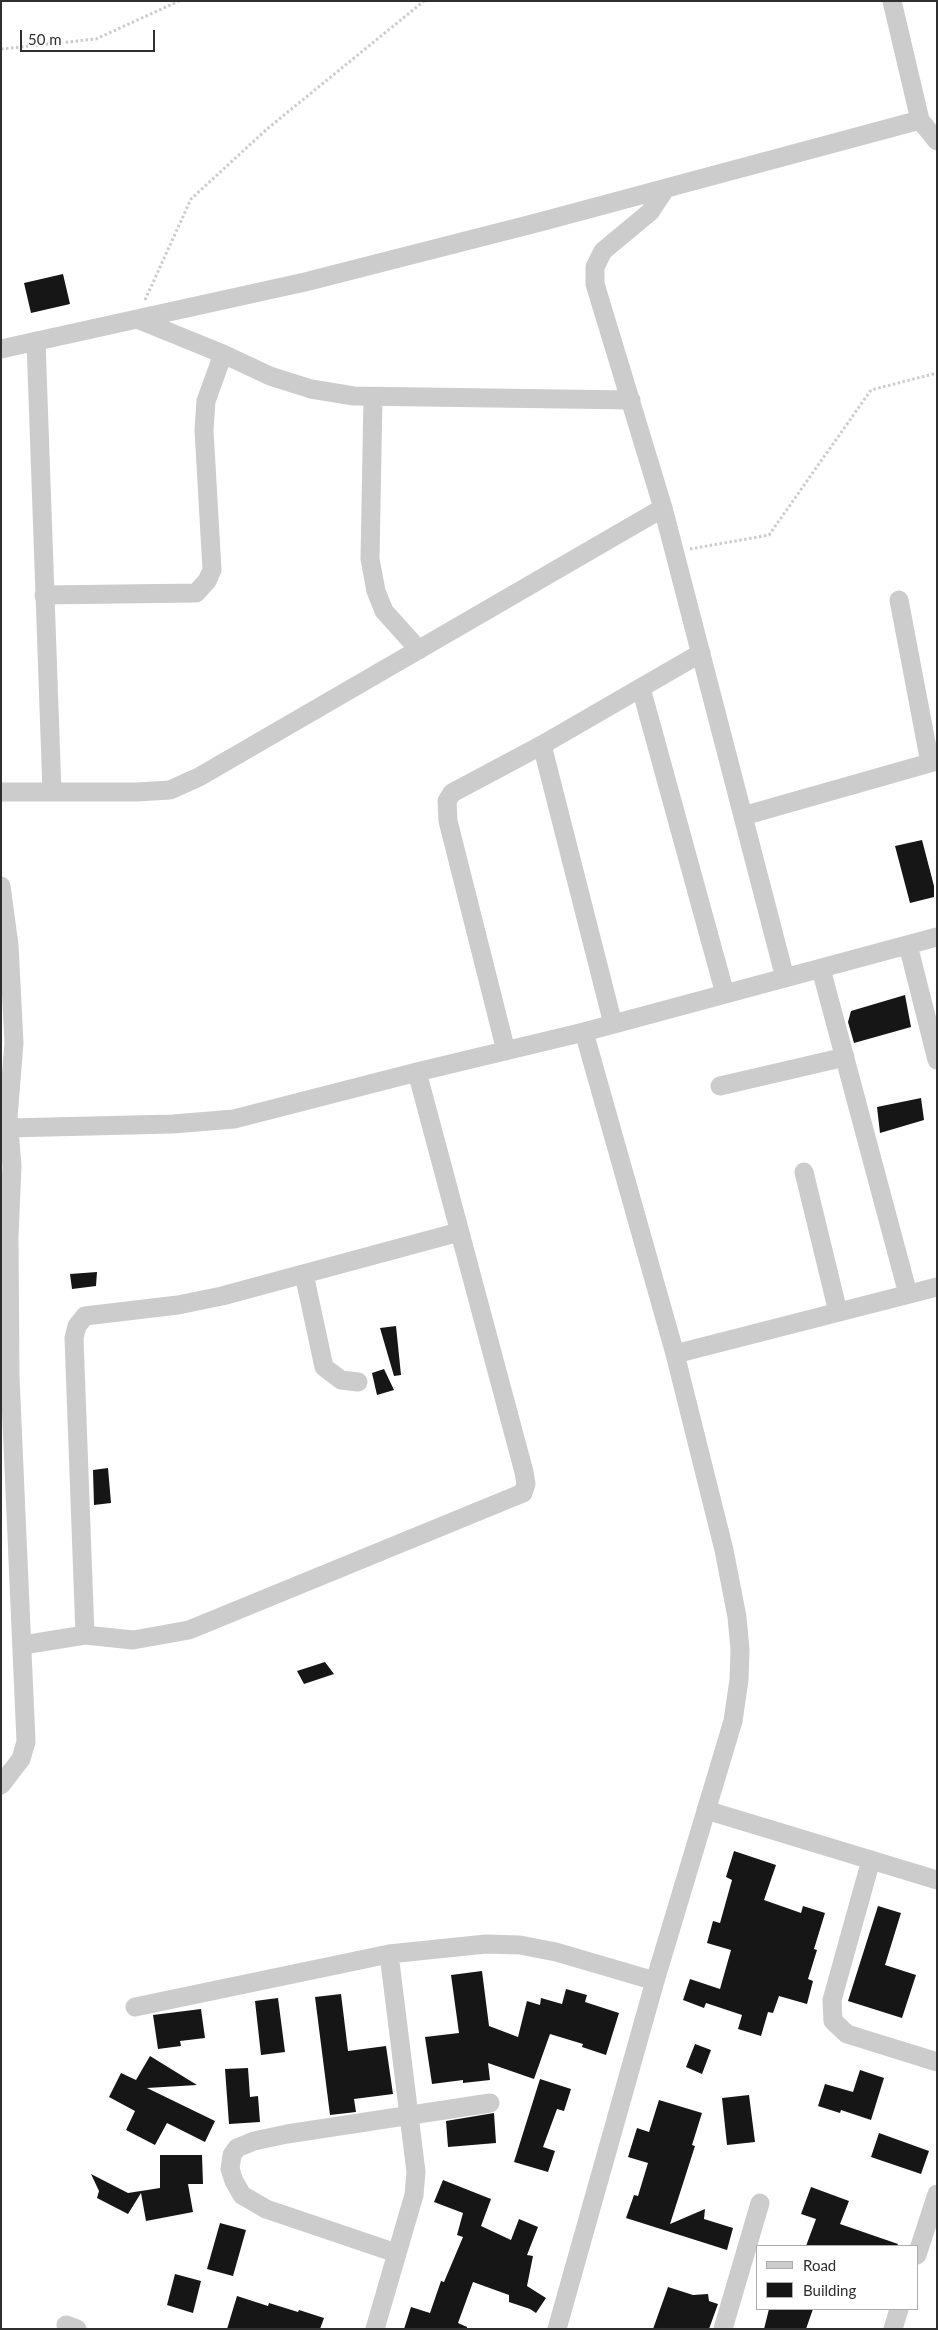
<!DOCTYPE html>
<html>
<head>
<meta charset="utf-8">
<style>
  body { margin:0 }
  #map { position:relative; width:938px; height:2330px; overflow:hidden; background:#fff; font-family:Lato,sans-serif }
  canvas { display:block }
  .frame { position:absolute; inset:0; border:2px solid #2f2f2f; pointer-events:none }
  .legend { position:absolute; left:756px; top:2245px; width:162px; height:65px; box-sizing:border-box; background:#fff; border:1px solid #acacac; margin:0; padding:6px 9px; list-style:none; font-size:15px; color:#2f2f2f }
  .legend li { display:flex; align-items:center; gap:10px; height:25px }
  .legend b { width:25px; border:1px solid #acacac }
  .scale { position:absolute; left:20px; top:30px; width:135px; height:22px; box-sizing:border-box; border:2px solid #2f2f2f; border-top:0; padding-left:6px; font-size:15px; line-height:18px; white-space:nowrap; color:#2f2f2f; -webkit-text-stroke:4px #fff; paint-order:stroke }
</style>
</head>
<body>
<div id="map">
<canvas width="938" height="2330"></canvas>
<div class="frame"></div>
<ul class="legend">
<li><b style="height:6px;background:#ccc"></b>Road</li>
<li><b style="height:14px;background:#161616"></b>Building</li>
</ul>
<div class="scale">50 m</div>
</div>
<script>
const context = document.querySelector('canvas').getContext('2d');
context.lineJoin = 'round';
function paint(path, color) { context.fillStyle = color; context.fill(path, 'evenodd'); }
const shape = rows => new Path2D(rows.map(r => 'M' + r).join(''));
function trace(path, color, width, dash) { context.strokeStyle = color; context.lineWidth = width; context.lineCap = dash ? 'butt' : 'round'; context.setLineDash(dash || []); context.stroke(path); }
const building = shape([
  [63,274,70,304,31,313,24,283],
  [922,840,934,886,934,897,910,903,895,846],
  [905,995,911,1027,854,1043,848,1022,851,1011],
  [921,1098,924,1120,880,1133,877,1107],
  [97,1272,96,1286,72,1289,70,1274],
  [396,1326,401,1375,394,1376,380,1328],
  [384,1369,394,1390,377,1395,372,1373],
  [108,1468,111,1503,94,1505,93,1470],
  [325,1662,334,1674,304,1684,297,1671],
  [734,1851,776,1865,764,1900,801,1913,803,1906,825,1913,814,1949,817,1950,808,1979,813,1981,807,2004,779,1996,773,2013,768,2012,761,2036,738,2029,742,2015,706,2003,704,2008,683,2000,690,1979,720,1989,731,1950,707,1943,713,1921,720,1923,732,1880,726,1877],
  [878,1906,901,1913,885,1965,916,1975,902,2018,848,2001],
  [482,1971,489,2026,518,2037,527,2001,540,2005,541,1998,562,2004,566,1989,587,1995,585,2002,619,2013,606,2055,582,2047,583,2044,550,2034,534,2079,488,2063,490,2080,463,2083,463,2080,432,2084,425,2037,459,2033,451,1975],
  [341,1994,348,2051,386,2046,393,2094,354,2099,356,2112,330,2115,315,1997],
  [278,1998,285,2052,261,2055,255,2001],
  [201,2009,205,2038,180,2041,181,2046,158,2049,153,2015],
  [695,2044,711,2050,702,2074,686,2067],
  [150,2056,197,2085,147,2088,215,2121,205,2142,167,2123,155,2145,126,2130,135,2111,109,2097,121,2073,136,2080],
  [248,2068,250,2097,258,2096,260,2122,229,2124,225,2069],
  [860,2070,884,2078,871,2120,841,2110,840,2113,818,2106,825,2084,853,2092],
  [540,2079,571,2089,564,2111,557,2109,543,2147,555,2151,548,2172,514,2162],
  [749,2095,755,2142,727,2145,722,2098],
  [659,2100,702,2113,692,2145,695,2146,670,2224,705,2209,704,2219,733,2228,727,2250,626,2218,634,2195,638,2196,648,2163,628,2157,637,2128,649,2132],
  [494,2113,496,2143,448,2147,446,2121],
  [879,2133,929,2151,921,2174,871,2157],
  [160,2155,202,2155,203,2184,188,2184,193,2212,146,2221,141,2193,128,2214,97,2198,99,2191,91,2174,128,2193,160,2188],
  [443,2180,491,2199,481,2226,511,2240,519,2219,538,2227,527,2255,533,2256,527,2286,546,2298,536,2313,530,2309,509,2302,509,2295,473,2282,458,2323,467,2327,467,2329,404,2329,411,2307,430,2313,441,2281,444,2282,463,2237,457,2235,463,2213,434,2202],
  [811,2187,849,2201,840,2224,898,2244,897,2246,806,2246,816,2219,801,2214],
  [220,2223,246,2230,233,2276,207,2269],
  [175,2274,201,2281,193,2313,167,2305],
  [668,2287,693,2295,708,2294,709,2301,718,2304,709,2329,653,2329],
  [237,2296,268,2306,269,2303,298,2312,299,2310,324,2318,320,2329,227,2329],
  [769,2309,813,2309,806,2329,764,2329]
]);
const path = shape([
  [1,49,96,39,179,1],
  [145,300,191,199,267,129,424,1],
  [690,549,769,535,871,390,937,373]
]);
const street = shape([
  [892,1,920,120,937,141],
  [666,188,650,212,603,251,595,267,595,284,663,508,785,978],
  [137,319,223,354,270,376,311,389,354,396,631,400],
  [36,341,52,792],
  [1,349,305,282,540,222,920,120],
  [373,397,370,559,376,591,384,611,419,650],
  [44,595,196,593,207,581,212,570,204,430,206,401,223,354],
  [899,600,930,763],
  [641,688,725,994],
  [542,745,613,1024],
  [1,792,137,792,170,790,199,777,663,508],
  [743,816,937,761],
  [1,886,9,945,14,1043,8,1117,12,1166,9,1237,10,1377,26,1742,21,1759,1,1785],
  [908,945,937,1060],
  [821,969,908,1294],
  [506,1051,448,821,447,801,452,793,542,745,701,653],
  [720,1086,845,1057],
  [8,1128,173,1124,234,1119,417,1072,584,1032,937,937],
  [804,1172,838,1312],
  [304,1274,324,1367,341,1380,358,1382],
  [675,1354,937,1287],
  [85,1635,74,1338,77,1326,85,1316,178,1305,222,1296,459,1232],
  [23,1645,85,1635,133,1640,189,1630,523,1493,526,1484,524,1472,417,1072],
  [706,1810,937,1880],
  [871,1860,832,2000,833,2021,847,2034,937,2062],
  [135,2007,389,1954,486,1944,520,1945,556,1952,655,1981],
  [396,2253,266,2209,242,2195,234,2181,230,2169,232,2155,237,2148,254,2141,287,2134,490,2103],
  [917,2255,937,2194],
  [66,2325,77,2329],
  [375,2329,414,2195,416,2172,389,1954],
  [557,2329,655,1981,733,1721,739,1680,740,1650,737,1617,724,1550,675,1354,584,1032],
  [723,2329,760,2203],
  [893,2329,899,2309]
]);
paint(building, '#161616');
trace(path, '#ccc', 3, [2.5, 2.5]);
trace(street, '#ccc', 19);
</script>
</body>
</html>
